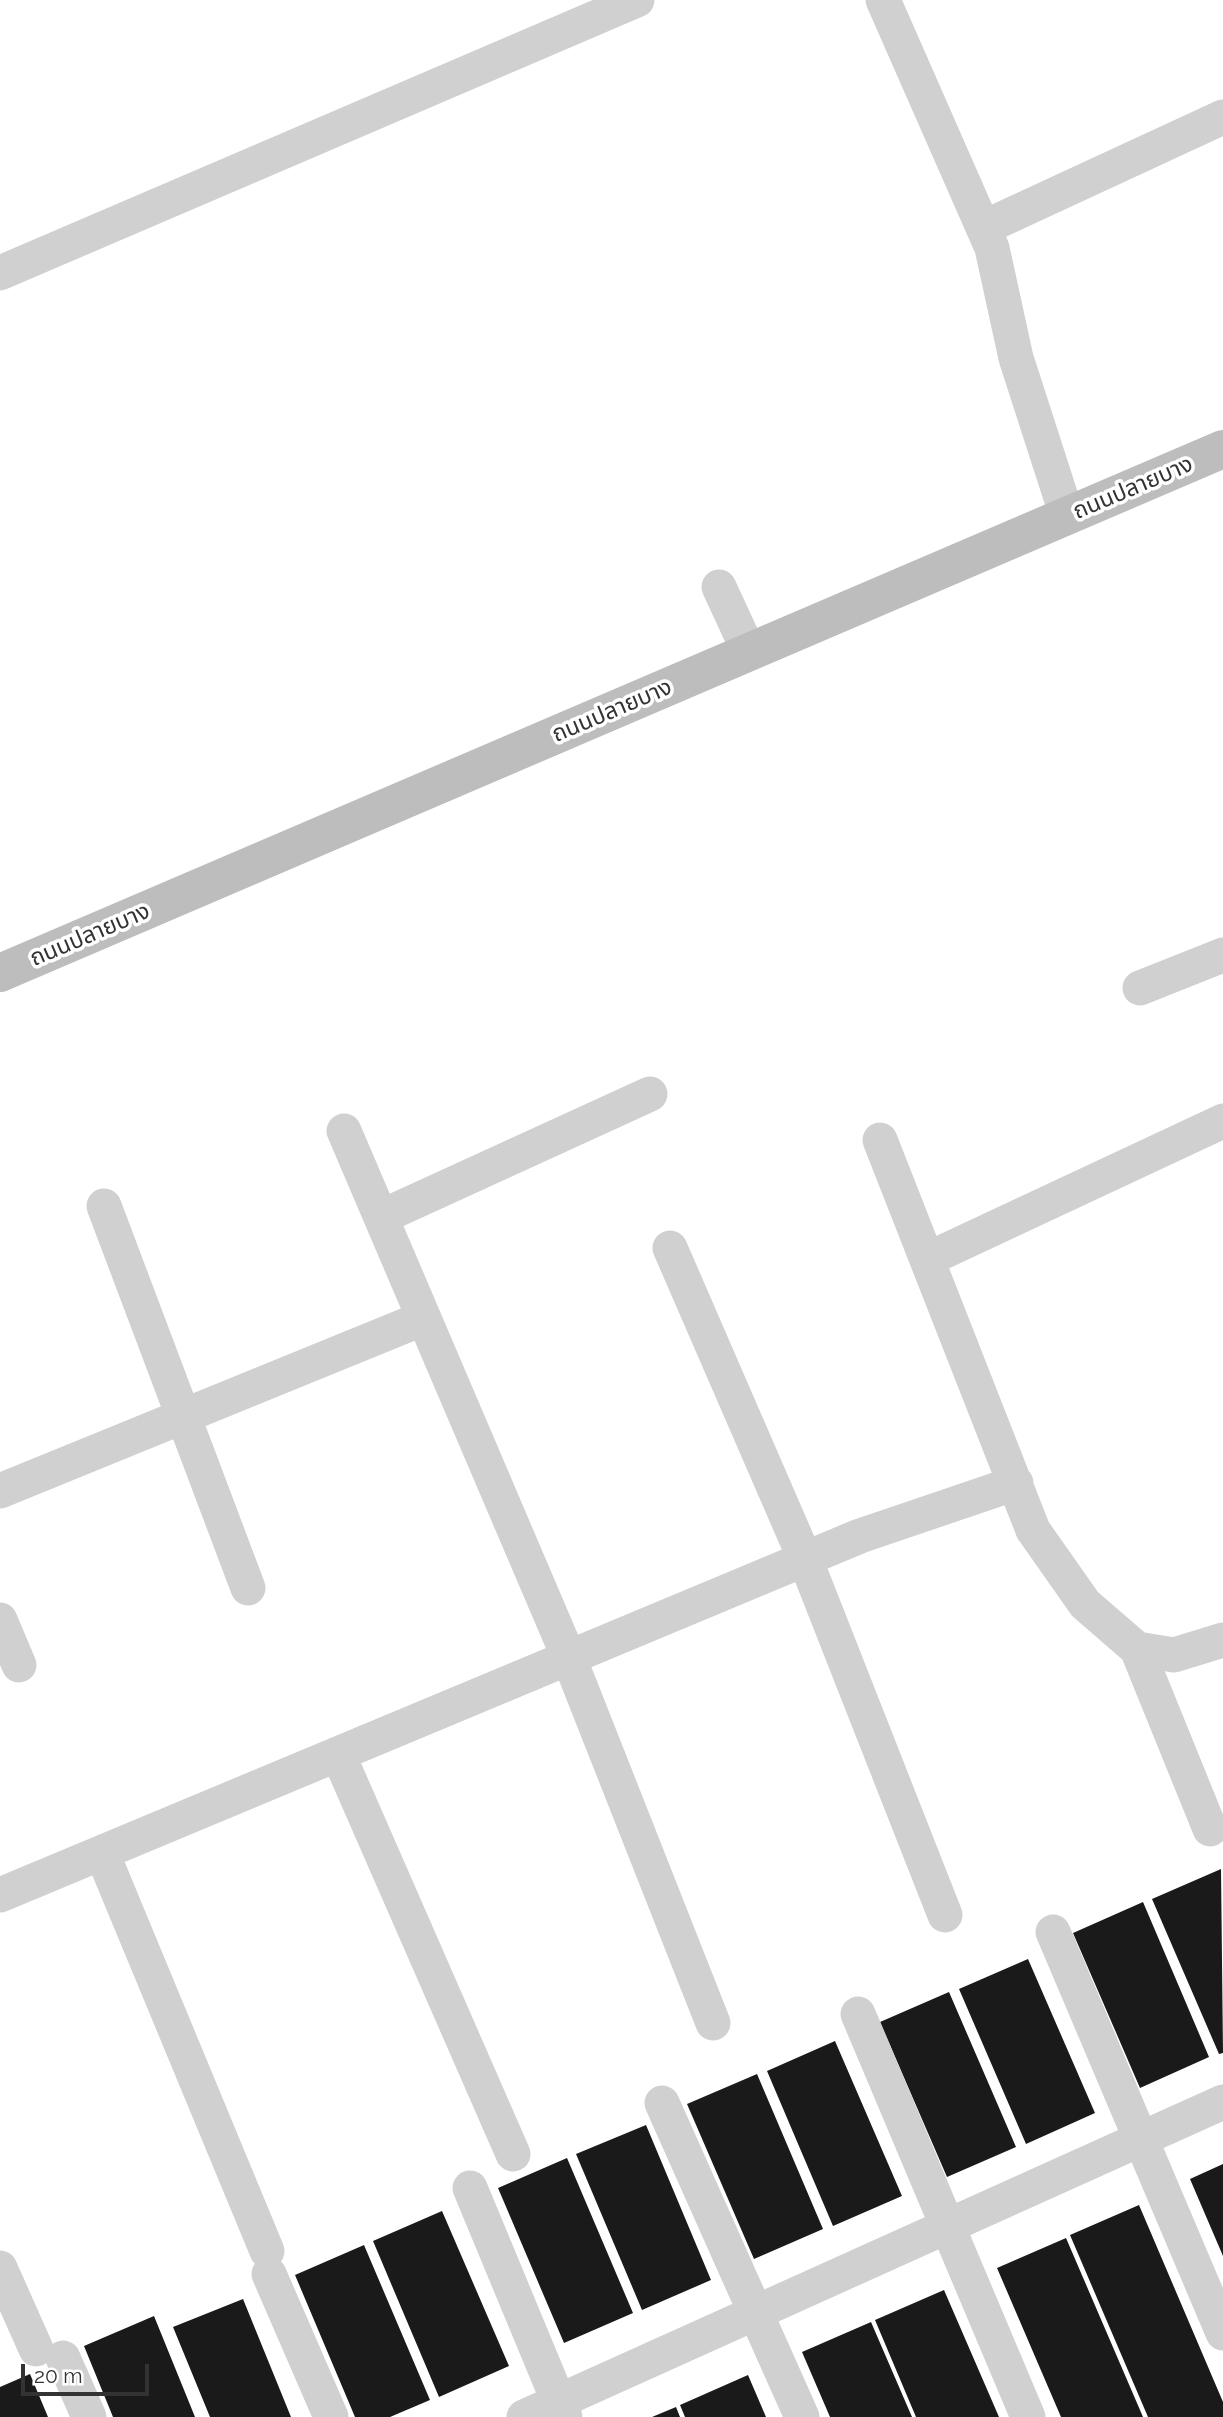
<!DOCTYPE html>
<html>
<head>
<meta charset="utf-8">
<style>
  body { margin:0 }
  #map { position:relative; width:1223px; height:2417px; overflow:hidden; background:#fff; font-family:Raleway,sans-serif }
  canvas { display:block }
  .scale { position:absolute; left:21px; top:2364px; width:128px; height:32px; box-sizing:border-box; border:4px solid #333; border-top:0; padding-left:9px; font-size:21px; line-height:24px; white-space:nowrap; color:#333; -webkit-text-stroke:5px #fff; paint-order:stroke }
</style>
</head>
<body>
<div id="map">
<canvas width="1223" height="2417"></canvas>
<div class="scale">20 m</div>
</div>
<script>
const context = document.querySelector('canvas').getContext('2d');
context.lineJoin = 'round';
function paint(path, color) { context.fillStyle = color; context.fill(path, 'evenodd'); }
const shape = rows => new Path2D(rows.map(r => 'M' + r).join(''));
function trace(path, color, width, dash) { context.strokeStyle = color; context.lineWidth = width; context.lineCap = dash ? 'butt' : 'round'; context.setLineDash(dash || []); context.stroke(path); }
function write(font, color, halo, rows, align = 'center') {
  context.font = font + ' Raleway,"Noto Sans Thai",sans-serif'; context.lineWidth = 7; context.setLineDash([]); context.textBaseline = 'middle'; context.strokeStyle = halo; context.fillStyle = color; for (const [text, x, y, turn = 0] of rows) {
    context.save(); context.translate(x, y); context.rotate((+turn || 0) * Math.PI / 180); context.textAlign = isNaN(turn) ? turn : align; if (halo) context.strokeText(text, 0, 0); context.fillText(text, 0, 0); context.restore();
  }
}
const building = shape([
  [1221,1869,1223,2053,1219,2054,1152,1899],
  [1143,1902,1209,2057,1140,2088,1073,1933],
  [1028,1959,1095,2113,1026,2144,959,1989],
  [949,1992,1016,2147,947,2177,880,2022],
  [835,2041,902,2196,833,2226,767,2071],
  [757,2074,823,2229,754,2259,687,2104],
  [646,2125,711,2280,642,2310,576,2154],
  [567,2158,633,2313,564,2343,498,2188],
  [1223,2164,1223,2256,1190,2179],
  [1139,2205,1223,2402,1223,2417,1148,2417,1070,2235],
  [442,2211,509,2366,439,2397,373,2241],
  [1066,2238,1143,2417,1061,2417,997,2268],
  [364,2245,430,2400,390,2417,355,2417,295,2275],
  [944,2290,999,2417,916,2417,875,2320],
  [243,2299,291,2417,210,2417,173,2327],
  [154,2316,195,2417,113,2417,84,2346],
  [871,2322,912,2417,830,2417,802,2352],
  [30,2374,48,2417,0,2417,0,2387],
  [748,2375,766,2417,685,2417,680,2405],
  [676,2407,680,2417,652,2417]
]);
const street = shape([
  [883,0,992,248,1016,358,1067,516],
  [983,228,1223,117],
  [0,273,637,0],
  [719,587,749,652],
  [1140,988,1223,955],
  [344,1131,569,1658,713,2023],
  [880,1140,1033,1530,1085,1604,1137,1649,1174,1655,1223,1640],
  [104,1206,248,1588],
  [381,1217,650,1094],
  [670,1248,805,1559,945,1915],
  [928,1259,1223,1121],
  [0,1491,424,1318],
  [0,1620,19,1665],
  [1137,1649,1210,1829],
  [338,1754,513,2154],
  [102,1853,267,2251],
  [0,1895,860,1536,1016,1483],
  [1053,1932,1223,2333],
  [858,2014,1028,2417],
  [662,2103,802,2417],
  [470,2188,565,2417],
  [0,2268,36,2349],
  [269,2274,331,2417],
  [63,2358,89,2417],
  [524,2417,1223,2102]
]);
const secondary = shape([
  [0,973,1223,449]
]);
const streetNames = [
  ["ถนนปลายบาง",1133,488,-23],
  ["ถนนปลายบาง",612,711,-23],
  ["ถนนปลายบาง",90,935,-23]
];
paint(building, '#1a1a1a');
trace(street, '#d0d0d0', 35);
trace(secondary, '#bdbdbd', 38);
write('23px', '#333', '#fff', streetNames);
</script>
</body>
</html>
